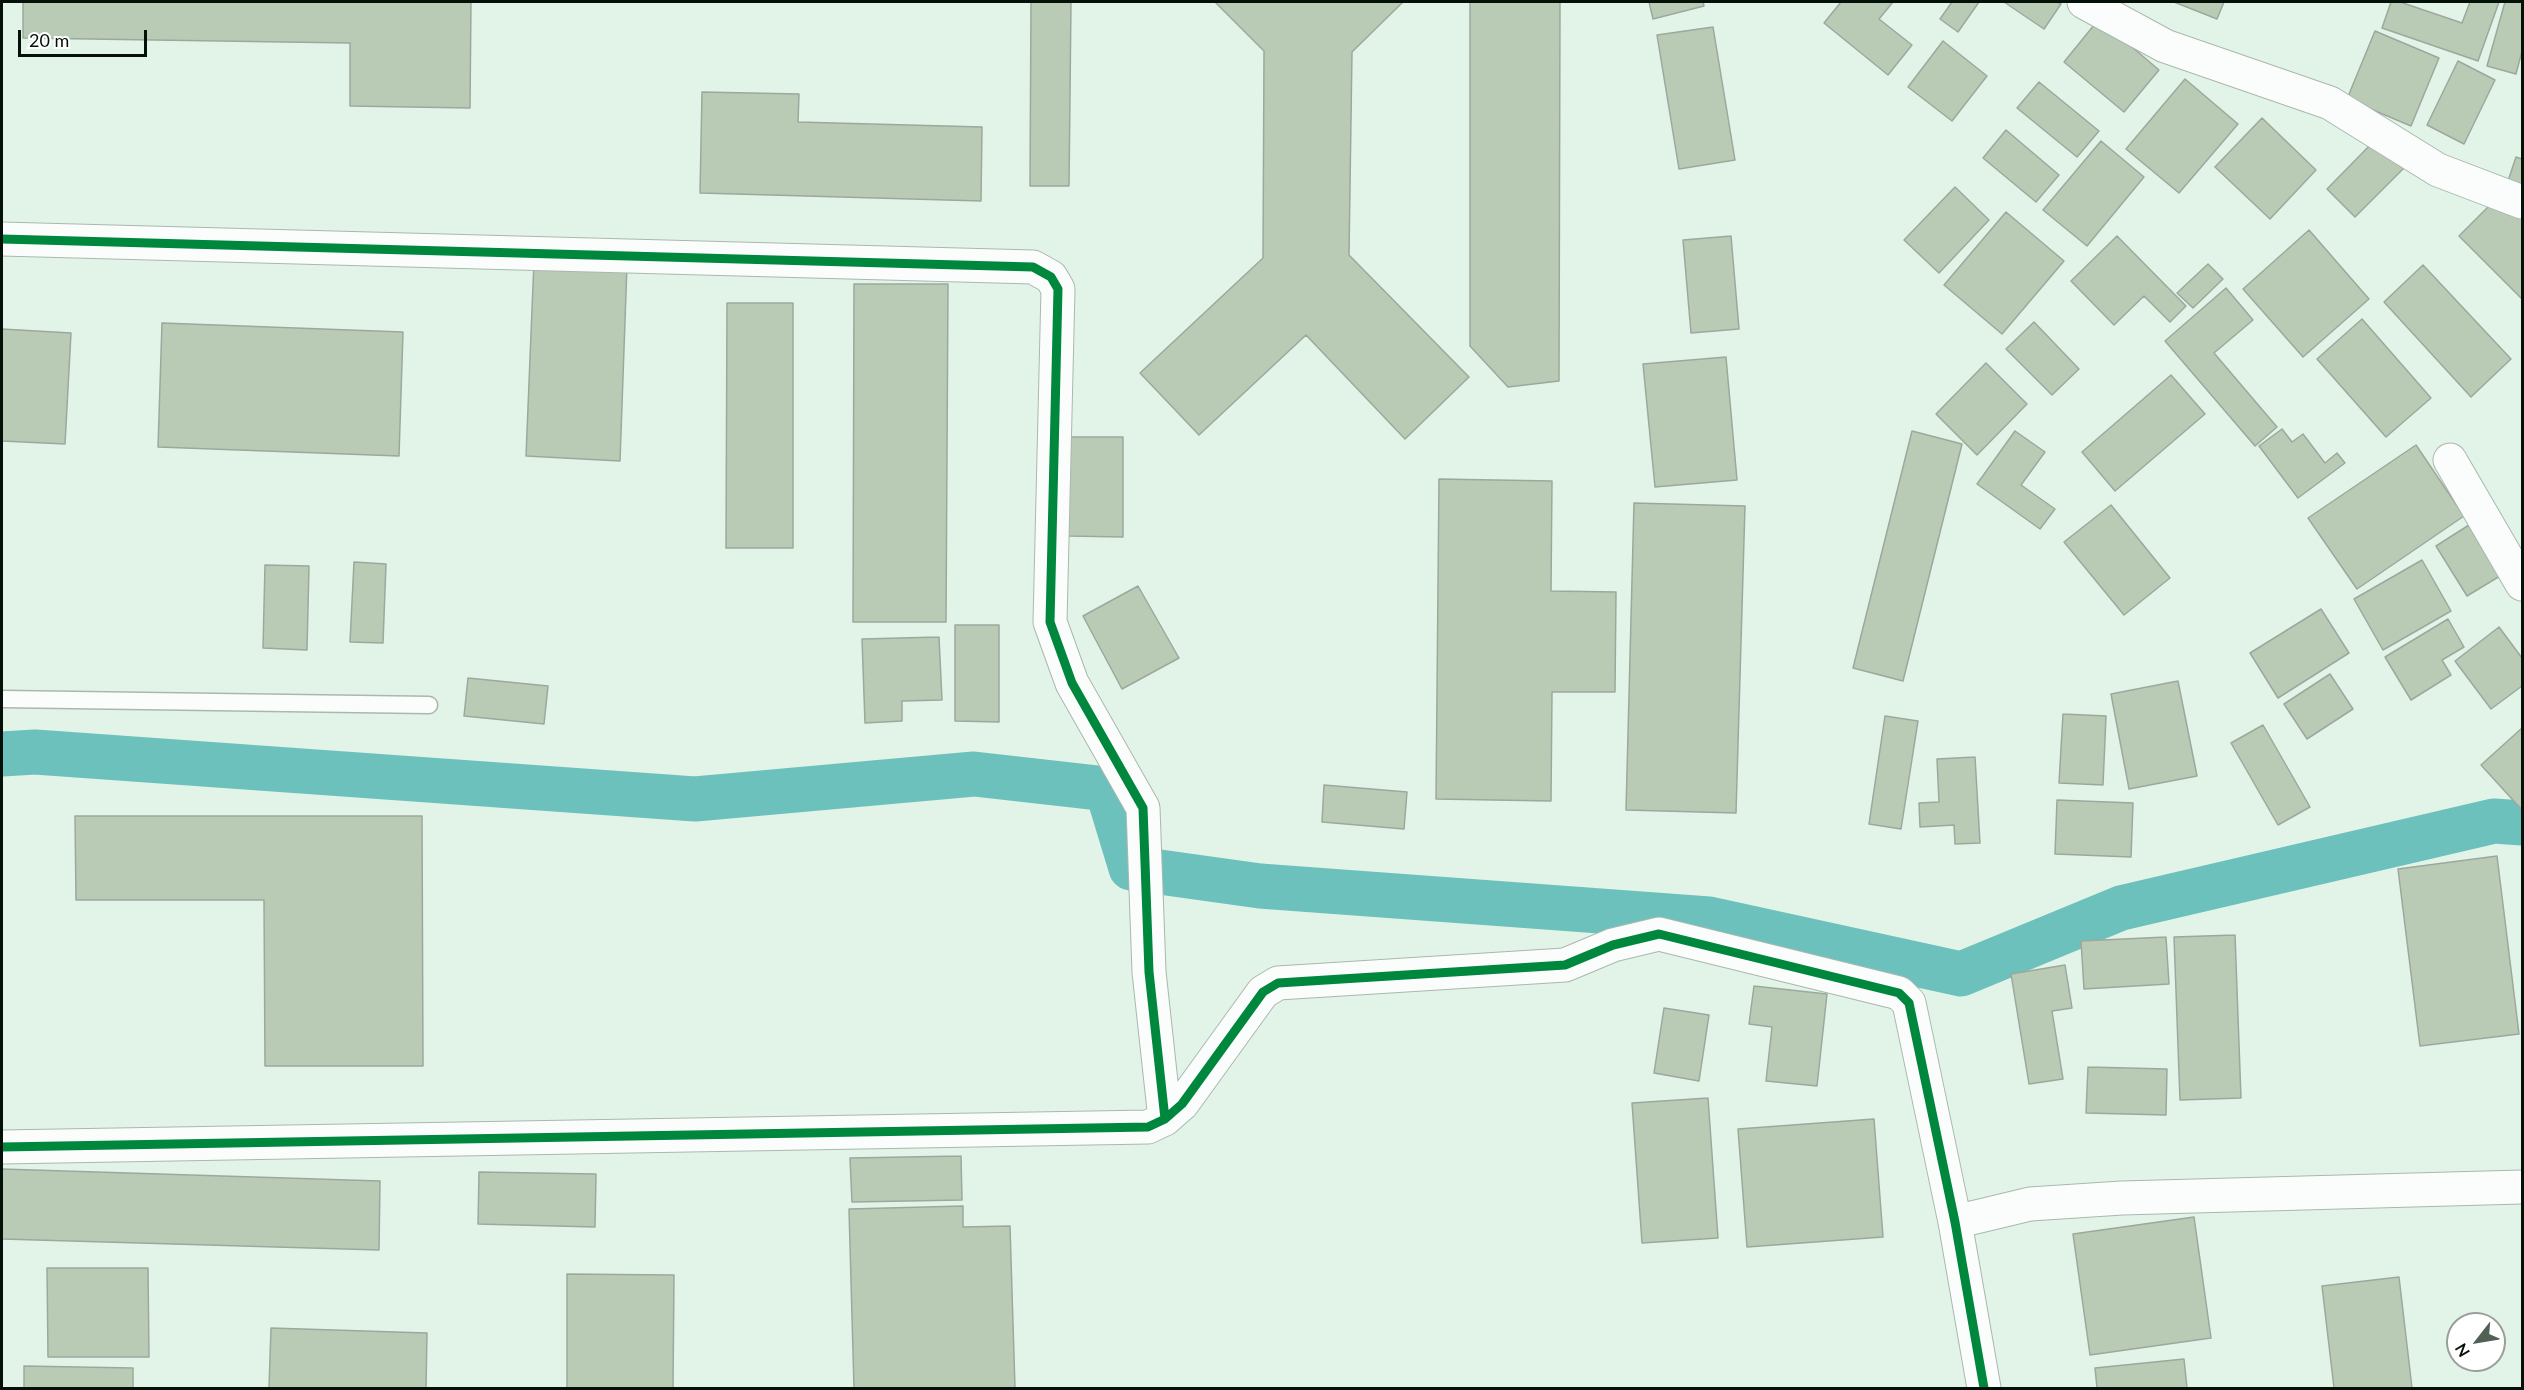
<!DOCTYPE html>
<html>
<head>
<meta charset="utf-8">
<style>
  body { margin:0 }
  #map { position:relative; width:2524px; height:1390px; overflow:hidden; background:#e2f4e8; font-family:Lato,sans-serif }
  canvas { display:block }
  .frame { position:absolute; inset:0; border:3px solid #051008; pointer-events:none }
  .north { position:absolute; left:2446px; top:1312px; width:60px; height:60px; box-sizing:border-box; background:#fff; border:2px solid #9b9f9c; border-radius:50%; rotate:239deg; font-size:16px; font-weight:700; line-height:24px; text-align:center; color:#051008 }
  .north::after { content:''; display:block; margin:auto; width:21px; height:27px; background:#526056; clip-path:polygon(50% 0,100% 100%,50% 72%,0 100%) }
  .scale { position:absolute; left:18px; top:30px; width:129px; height:27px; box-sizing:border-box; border:3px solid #051008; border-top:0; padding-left:8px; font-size:18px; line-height:21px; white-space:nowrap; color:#051008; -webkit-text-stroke:4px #fff; paint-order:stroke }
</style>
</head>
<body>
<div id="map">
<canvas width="2524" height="1390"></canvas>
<div class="frame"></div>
<div class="north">N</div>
<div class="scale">20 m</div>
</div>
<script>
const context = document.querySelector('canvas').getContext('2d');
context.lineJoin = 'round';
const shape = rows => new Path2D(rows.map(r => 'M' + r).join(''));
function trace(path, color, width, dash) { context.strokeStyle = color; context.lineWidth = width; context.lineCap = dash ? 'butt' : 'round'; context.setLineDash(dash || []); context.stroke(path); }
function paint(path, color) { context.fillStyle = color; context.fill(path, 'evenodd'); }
const canal = shape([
  [2,754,35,752,695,799,974,774,1107,789,1131,868,1260,886,1709,919,1961,974,2121,908,2494,821,2522,823]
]);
const building = shape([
  [23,2,471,2,470,108,350,106,350,43,23,38,23,2],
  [1031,2,1071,2,1069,186,1030,186,1031,2],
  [1215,2,1403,2,1352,52,1349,255,1469,377,1405,439,1306,335,1199,435,1140,373,1263,258,1264,51,1215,2],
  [1470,2,1560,2,1559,381,1508,387,1470,346,1470,2],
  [1649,2,1703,2,1704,6,1653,19,1649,2],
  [1841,2,1893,2,1879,19,1912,45,1888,75,1824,23,1841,2],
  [1952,2,1979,2,1958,32,1940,19,1952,2],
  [2004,2,2057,2,2061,4,2044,29,2004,2],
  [2174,2,2224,2,2217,19,2174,2],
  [2391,2,2400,2,2462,23,2470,2,2499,2,2478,61,2382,28,2391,2],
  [2505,2,2522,2,2522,51,2516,74,2487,66,2505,2],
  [2099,19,2159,70,2124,112,2064,62,2099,19],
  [1713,27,1735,160,1679,169,1657,35,1713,27],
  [2375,31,2439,58,2411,126,2347,99,2375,31],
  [1943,41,1987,76,1952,121,1908,87,1943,41],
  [2458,61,2495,80,2464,144,2427,125,2458,61],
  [2185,79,2238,124,2179,193,2126,149,2185,79],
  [2039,82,2099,131,2077,157,2017,108,2039,82],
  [702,92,799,94,798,122,982,127,981,201,700,193,702,92],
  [2262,118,2316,170,2270,219,2215,167,2262,118],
  [2006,130,2059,175,2036,202,1983,158,2006,130],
  [2378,137,2407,165,2355,217,2327,189,2378,137],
  [2101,141,2144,177,2087,246,2043,210,2101,141],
  [2516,157,2522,159,2522,193,2506,187,2516,157],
  [1955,187,1989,220,1939,273,1904,240,1955,187],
  [2500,195,2522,218,2522,299,2459,236,2500,195],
  [2006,212,2064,261,2002,334,1944,285,2006,212],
  [2309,230,2369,299,2303,357,2243,289,2309,230],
  [1731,236,1739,329,1691,333,1683,240,1731,236],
  [2117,236,2186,306,2170,322,2144,296,2114,325,2071,281,2117,236],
  [534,261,627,265,620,461,526,456,534,261],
  [2208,264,2223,279,2193,308,2177,293,2208,264],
  [2423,265,2511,359,2471,397,2384,302,2423,265],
  [854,284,948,284,946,622,853,622,854,284],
  [2226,288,2253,320,2214,353,2277,427,2255,446,2165,341,2226,288],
  [727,303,793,303,793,548,726,548,727,303],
  [2362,319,2431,398,2386,437,2317,359,2362,319],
  [2034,322,2079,369,2052,395,2006,349,2034,322],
  [162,323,403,332,399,456,158,447,162,323],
  [2,329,71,333,65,444,2,441,2,329],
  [1726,357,1737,480,1655,487,1643,364,1726,357],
  [1986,363,2027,404,1977,455,1936,414,1986,363],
  [2171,375,2205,414,2115,491,2082,452,2171,375],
  [2282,429,2292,442,2303,434,2325,463,2337,453,2345,463,2298,498,2259,446,2282,429],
  [1912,431,1962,444,1903,681,1853,668,1912,431],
  [2015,431,2045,452,2021,485,2055,509,2040,529,1977,484,2015,431],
  [1068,437,1123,437,1123,537,1068,536,1068,437],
  [2416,445,2464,516,2357,589,2308,518,2416,445],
  [1439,479,1552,481,1551,591,1616,592,1615,692,1552,692,1551,801,1436,799,1439,479],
  [1634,503,1745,506,1736,813,1626,810,1634,503],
  [2111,505,2170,578,2124,615,2064,542,2111,505],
  [2469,525,2500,576,2467,596,2436,546,2469,525],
  [2422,560,2451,611,2383,650,2354,599,2422,560],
  [354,562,386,564,383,643,350,642,354,562],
  [265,565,309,566,307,650,263,648,265,565],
  [1138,586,1179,658,1122,689,1083,616,1138,586],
  [2321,609,2349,653,2278,698,2250,653,2321,609],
  [2448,619,2464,647,2442,660,2451,675,2411,700,2385,657,2448,619],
  [955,625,999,625,999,722,955,721,955,625],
  [2499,627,2522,658,2522,686,2491,709,2455,661,2499,627],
  [939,637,942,700,902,701,902,721,865,723,862,639,939,637],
  [2330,674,2353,709,2307,739,2284,704,2330,674],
  [468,678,548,686,544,724,464,716,468,678],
  [2178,681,2197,776,2129,789,2111,694,2178,681],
  [2063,714,2106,716,2103,785,2059,783,2063,714],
  [1885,716,1918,721,1901,829,1869,824,1885,716],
  [2263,725,2310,807,2278,825,2231,743,2263,725],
  [2522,728,2522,810,2481,765,2522,728],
  [1975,757,1980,843,1955,844,1954,825,1920,827,1919,803,1939,802,1937,759,1975,757],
  [1324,785,1407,792,1404,829,1322,822,1324,785],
  [2057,800,2133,803,2131,857,2055,854,2057,800],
  [75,816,422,816,423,1066,265,1066,264,900,76,900,75,816],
  [2497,856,2519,1034,2420,1046,2398,869,2497,856],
  [2235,935,2241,1098,2180,1100,2174,937,2235,935],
  [2166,937,2169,984,2084,989,2081,941,2166,937],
  [2065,965,2072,1008,2052,1011,2063,1079,2029,1084,2011,974,2065,965],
  [1754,986,1827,994,1817,1086,1766,1081,1772,1027,1749,1024,1754,986],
  [1664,1008,1709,1015,1699,1081,1654,1073,1664,1008],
  [2088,1067,2167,1069,2166,1115,2086,1113,2088,1067],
  [1708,1098,1718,1238,1642,1243,1632,1103,1708,1098],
  [1874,1119,1883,1237,1747,1247,1738,1129,1874,1119],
  [961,1156,962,1200,852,1202,850,1158,961,1156],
  [2,1169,380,1181,379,1250,2,1239,2,1169],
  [479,1172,596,1174,595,1227,478,1224,479,1172],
  [963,1206,963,1227,1010,1226,1015,1388,854,1388,849,1209,963,1206],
  [2194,1217,2211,1338,2090,1355,2073,1234,2194,1217],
  [47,1268,148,1268,149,1357,48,1357,47,1268],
  [567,1274,674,1275,673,1388,567,1388,567,1274],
  [2399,1277,2412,1388,2334,1388,2322,1286,2399,1277],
  [271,1328,427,1333,426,1388,269,1388,271,1328],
  [2184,1359,2187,1388,2097,1388,2095,1368,2184,1359],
  [24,1366,133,1368,133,1388,24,1388,24,1366]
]);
const service = shape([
  [2,699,429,705]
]);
const minor = shape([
  [2084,2,2165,46,2330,103,2438,170,2522,202],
  [2,239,1033,267,1051,277,1058,289,1050,622,1072,683,1143,808,1149,972,1165,1119],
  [2450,460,2522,584],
  [2,1147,1148,1127,1165,1119,1182,1104,1263,992,1278,983,1565,965,1613,945,1659,934,1899,993,1909,1003,1955,1222,1984,1388],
  [1955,1222,2030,1204,2122,1198,2522,1187]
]);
const cycleway = shape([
  [2,239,1033,267,1051,277,1058,289,1050,622,1072,683,1143,808,1149,972,1165,1119],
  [2,1147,1148,1127,1165,1119,1182,1104,1263,992,1278,983,1565,965,1613,945,1659,934,1899,993,1909,1003,1955,1222,1984,1388]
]);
trace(canal, '#6dc1bd', 45);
paint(building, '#b9cbb5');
trace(building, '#9da89d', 1.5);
trace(service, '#a9b8ae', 19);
trace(minor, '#a9b8ae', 35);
trace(service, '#fbfdfc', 16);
trace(minor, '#fbfdfc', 33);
trace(cycleway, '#00873e', 9);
</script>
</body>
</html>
